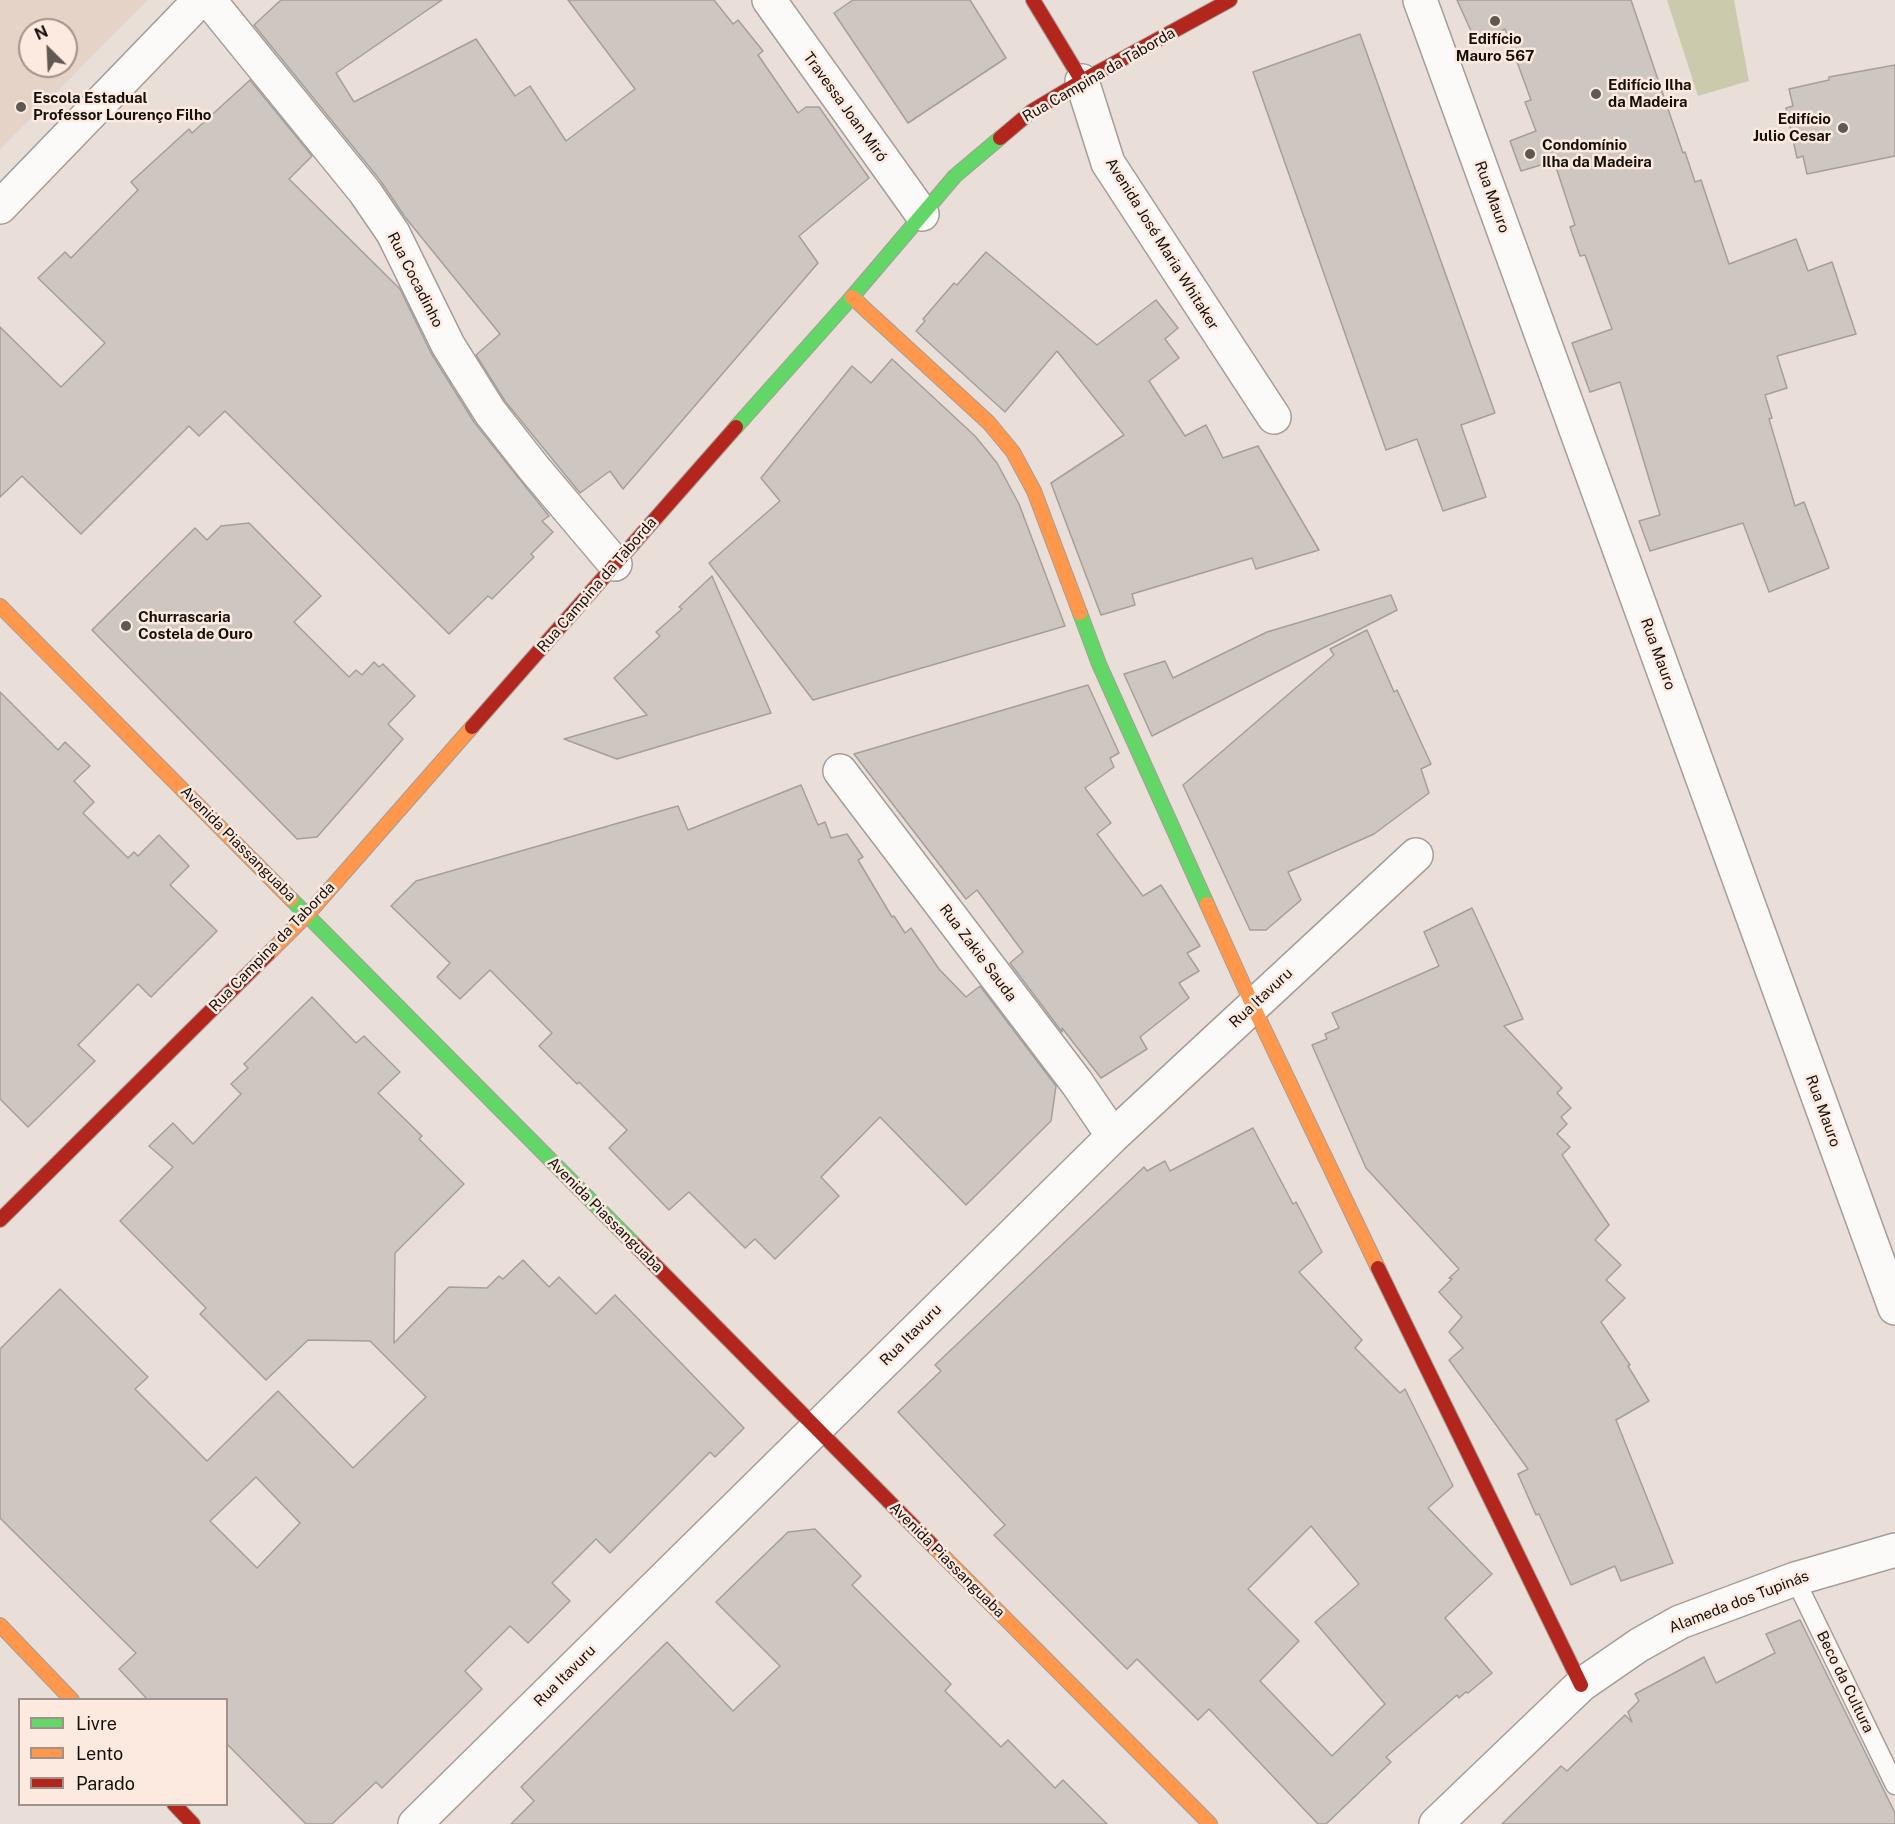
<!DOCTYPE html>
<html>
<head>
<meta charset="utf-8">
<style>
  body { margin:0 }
  #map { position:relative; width:1895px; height:1824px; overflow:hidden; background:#e9ded8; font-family:"Public Sans",sans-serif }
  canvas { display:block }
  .legend { position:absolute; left:18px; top:1698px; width:210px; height:108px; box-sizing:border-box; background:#fce9df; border:2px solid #a0928b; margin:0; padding:8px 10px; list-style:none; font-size:18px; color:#16100c }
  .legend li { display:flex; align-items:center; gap:12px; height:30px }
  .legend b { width:30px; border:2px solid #a0928b }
  .north { position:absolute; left:18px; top:18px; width:60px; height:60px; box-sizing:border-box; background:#fce9df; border:2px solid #a0928b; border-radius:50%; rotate:336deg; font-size:16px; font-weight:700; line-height:24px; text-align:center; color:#16100c }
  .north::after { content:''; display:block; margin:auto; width:21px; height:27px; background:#605853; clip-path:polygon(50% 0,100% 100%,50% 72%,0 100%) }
</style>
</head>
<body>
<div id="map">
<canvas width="1895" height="1824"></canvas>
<ul class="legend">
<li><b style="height:8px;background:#63d668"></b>Livre</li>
<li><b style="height:8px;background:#ff974d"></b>Lento</li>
<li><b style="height:8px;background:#b3261e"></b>Parado</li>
</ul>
<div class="north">N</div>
</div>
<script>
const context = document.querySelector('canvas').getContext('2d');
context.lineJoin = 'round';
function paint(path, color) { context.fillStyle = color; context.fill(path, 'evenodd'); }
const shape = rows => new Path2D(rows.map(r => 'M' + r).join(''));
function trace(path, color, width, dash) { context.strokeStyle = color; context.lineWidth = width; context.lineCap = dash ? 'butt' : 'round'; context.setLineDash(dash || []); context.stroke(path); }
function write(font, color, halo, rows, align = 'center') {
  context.font = font + ' "Public Sans",sans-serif'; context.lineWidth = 5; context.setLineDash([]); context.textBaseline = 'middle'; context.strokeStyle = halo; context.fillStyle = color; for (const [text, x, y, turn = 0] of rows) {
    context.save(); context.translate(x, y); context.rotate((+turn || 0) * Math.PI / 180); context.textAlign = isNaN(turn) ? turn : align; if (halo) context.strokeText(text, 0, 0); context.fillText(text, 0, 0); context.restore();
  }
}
const built = shape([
  [0,0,148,0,0,149],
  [30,30,66,30,66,66,30,66]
]);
const green = shape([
  [1667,0,1734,0,1749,81,1698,96]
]);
const building = shape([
  [281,0,442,0,336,73,354,102,476,39,515,96,530,86,566,141,635,89,568,0,714,0,733,24,738,20,763,51,758,55,798,113,806,107,819,107,869,178,799,236,818,263,623,489,610,471,580,493,505,401,476,355,500,334,405,217,380,180,254,25,281,0],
  [853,0,970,0,1006,58,908,123,834,13,853,0],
  [1457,0,1631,0,1683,153,1685,152,1695,182,1701,180,1729,264,1796,239,1808,271,1832,262,1856,334,1777,356,1787,388,1765,395,1772,418,1769,419,1795,506,1804,502,1829,568,1769,592,1743,523,1650,551,1639,521,1660,515,1620,382,1590,392,1572,343,1612,329,1585,255,1580,256,1570,227,1575,225,1554,161,1521,171,1510,141,1536,131,1525,102,1531,100,1505,29,1476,42,1457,0],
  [1360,34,1495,413,1461,425,1486,497,1443,511,1417,439,1386,450,1253,72,1360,34],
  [1895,65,1895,156,1807,174,1803,156,1797,158,1786,108,1793,106,1789,89,1829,80,1829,77,1895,65],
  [250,80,312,156,289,179,400,289,431,353,474,422,549,516,542,521,553,532,531,554,534,557,492,599,488,596,449,634,225,411,199,436,189,426,81,534,22,476,0,497,0,327,61,387,105,343,38,278,65,252,71,258,138,190,131,182,189,129,192,133,250,80],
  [986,252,1097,345,1156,300,1178,328,1165,339,1179,358,1149,381,1185,436,1206,425,1223,458,1258,446,1319,550,1256,569,1252,558,1132,594,1135,605,1101,615,1051,483,1124,435,1057,351,1005,412,916,331,925,321,923,319,954,283,957,285,986,252],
  [892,359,975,436,997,463,1019,504,1065,626,813,700,709,563,780,501,761,478,852,366,871,383,892,359],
  [249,523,321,596,294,622,349,677,356,670,362,675,374,662,379,667,383,664,415,696,388,724,403,739,317,837,297,839,92,630,195,528,207,540,221,526,249,523],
  [712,576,771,713,617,759,564,739,647,715,614,678,660,636,656,632,682,609,679,607,712,576],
  [1391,595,1397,610,1152,736,1124,674,1165,661,1173,678,1267,632,1391,595],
  [1367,630,1394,692,1397,690,1431,764,1421,769,1429,793,1374,834,1288,872,1301,900,1266,930,1250,930,1183,785,1334,655,1330,649,1367,630],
  [1088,685,1119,753,1110,758,1114,767,1085,788,1111,823,1097,834,1143,896,1161,885,1200,946,1187,953,1199,971,1179,983,1189,998,1140,1037,1147,1049,1101,1078,1062,1028,1062,1032,1010,963,1023,952,977,890,966,899,854,754,1088,685],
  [0,692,58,750,65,742,90,766,74,781,94,802,83,813,128,858,134,852,138,856,159,835,189,866,170,885,217,931,151,997,138,984,78,1045,95,1061,28,1127,0,1099,0,692],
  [801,785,818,825,825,822,831,838,847,834,863,857,858,860,892,917,894,916,905,933,911,928,939,969,966,997,980,986,1056,1086,1051,1121,966,1205,880,1117,821,1177,839,1196,775,1259,755,1239,745,1248,689,1192,669,1210,609,1148,627,1130,579,1082,577,1084,539,1046,552,1033,490,970,460,999,437,977,450,963,391,906,416,881,678,806,688,830,801,785],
  [1472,908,1523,1019,1504,1026,1562,1088,1557,1093,1571,1108,1561,1117,1567,1124,1557,1134,1570,1147,1562,1155,1609,1225,1595,1240,1621,1265,1606,1280,1625,1298,1601,1322,1630,1365,1628,1366,1649,1401,1616,1420,1673,1563,1621,1581,1615,1566,1571,1585,1539,1514,1536,1515,1518,1474,1528,1469,1449,1360,1463,1348,1449,1332,1462,1317,1439,1292,1452,1279,1449,1278,1459,1269,1366,1168,1312,1045,1327,1039,1325,1034,1339,1028,1332,1013,1439,966,1424,932,1472,908],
  [312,997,356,1043,364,1036,400,1072,378,1093,422,1136,419,1139,464,1184,395,1253,394,1343,449,1287,487,1288,499,1276,503,1279,523,1260,549,1287,559,1277,596,1314,615,1295,744,1428,715,1457,710,1452,610,1553,596,1539,552,1583,570,1601,528,1643,510,1626,465,1671,482,1689,382,1788,376,1782,332,1824,306,1824,226,1743,226,1700,148,1700,119,1669,136,1653,0,1518,0,1349,60,1289,148,1377,135,1389,207,1461,278,1391,353,1468,426,1397,370,1341,308,1340,266,1380,200,1314,206,1308,120,1221,173,1167,149,1146,173,1123,193,1144,241,1094,231,1084,248,1068,244,1064,312,997],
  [256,1477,300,1523,257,1568,210,1521,256,1477],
  [1253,1128,1293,1204,1296,1202,1322,1252,1299,1272,1362,1340,1355,1348,1400,1393,1405,1389,1453,1486,1428,1508,1492,1574,1445,1618,1492,1673,1468,1693,1466,1692,1459,1698,1457,1695,1386,1757,1391,1762,1326,1824,1318,1824,1209,1709,1198,1720,1137,1659,1127,1669,994,1535,1005,1525,898,1412,941,1371,935,1365,1144,1167,1147,1171,1165,1161,1170,1171,1253,1128],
  [1311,1526,1359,1584,1315,1622,1385,1704,1332,1756,1260,1681,1299,1641,1248,1589,1311,1526],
  [815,1529,861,1576,852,1585,951,1684,945,1691,1001,1747,1008,1740,1055,1788,1063,1780,1107,1824,511,1824,534,1801,521,1787,667,1642,733,1711,780,1666,716,1602,788,1532,815,1529],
  [1800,1620,1895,1813,1895,1824,1502,1824,1561,1766,1567,1771,1625,1715,1632,1722,1628,1712,1639,1701,1635,1694,1704,1657,1716,1683,1775,1653,1766,1634,1800,1620]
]);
const lane = shape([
  [1795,1579,1895,1785]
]);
const street = shape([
  [209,0,365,192,393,233,448,345,490,412,533,467,615,564],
  [769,0,922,214],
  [1420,0,1895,1308],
  [1082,81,1108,163,1274,417],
  [0,207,200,0],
  [840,771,1077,1083,1113,1136],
  [415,1824,1113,1136,1416,855],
  [1436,1824,1581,1685,1639,1645,1680,1622,1795,1579,1895,1550]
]);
const fast = shape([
  [736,427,852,297,955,176,1000,138],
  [1080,613,1099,664,1207,904],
  [291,899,635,1245]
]);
const slow = shape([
  [852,297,989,423,1013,452,1034,491,1080,613],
  [0,606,291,899],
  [1207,904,1253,1006,1378,1268],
  [268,954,308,914,472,727],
  [934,1547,1210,1824],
  [0,1625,72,1700]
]);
const jam = shape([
  [1033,0,1082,81],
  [1000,138,1032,111,1082,81,1230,0],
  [472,727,736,427],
  [0,1220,268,954],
  [635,1245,934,1547],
  [1378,1268,1581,1685],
  [174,1804,193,1824]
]);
const markers = [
  [1495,21,6,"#605853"],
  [1596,94,6,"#605853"],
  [21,107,6,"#605853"],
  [1843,128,6,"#605853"],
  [1530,154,6,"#605853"],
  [126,626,6,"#605853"]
];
const poiNames = [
  ["Edifício",1495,39,"center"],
  ["Mauro 567",1495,56,"center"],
  ["Edifício Ilha",1608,85],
  ["da Madeira",1608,102],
  ["Escola Estadual",33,98],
  ["Professor Lourenço Filho",33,115],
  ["Edifício",1831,119,"right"],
  ["Julio Cesar",1831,136,"right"],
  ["Condomínio",1542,145],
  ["Ilha da Madeira",1542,162],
  ["Churrascaria",138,617],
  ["Costela de Ouro",138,634]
];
const streetNames = [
  ["Rua Campina da Taborda",1099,75,-30],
  ["Travessa Joan Miró",845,107,54],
  ["Rua Mauro",1492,197,70],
  ["Avenida José Maria Whitaker",1162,244,58],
  ["Rua Cocadinho",415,280,63],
  ["Rua Campina da Taborda",597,585,-49],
  ["Rua Mauro",1658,654,70],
  ["Avenida Piassanguaba",238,844,45],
  ["Rua Campina da Taborda",272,947,-46],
  ["Rua Zakie Sauda",978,953,53],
  ["Rua Itavuru",1261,998,-43],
  ["Rua Mauro",1823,1111,70],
  ["Avenida Piassanguaba",605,1215,45],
  ["Rua Itavuru",911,1335,-45],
  ["Avenida Piassanguaba",947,1560,45],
  ["Alameda dos Tupinás",1739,1602,-21],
  ["Rua Itavuru",565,1676,-45],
  ["Beco da Cultura",1845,1682,64]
];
paint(built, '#e6d3c8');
paint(green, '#cccaad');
paint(building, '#cec7c1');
trace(building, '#a69f99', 1.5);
trace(lane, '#a59d98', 21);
trace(street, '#a59d98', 36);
trace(fast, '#a59d98', 16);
trace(slow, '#a59d98', 16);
trace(jam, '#a59d98', 16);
trace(lane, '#fcfaf9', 18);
trace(street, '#fcfaf9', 33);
trace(fast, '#63d668', 14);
trace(slow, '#ff974d', 14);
trace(jam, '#b3261e', 14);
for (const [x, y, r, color] of markers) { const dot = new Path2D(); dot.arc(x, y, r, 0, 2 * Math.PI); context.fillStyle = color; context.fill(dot); trace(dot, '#fce9df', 2); }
write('bold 15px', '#16100c', '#fce9df', poiNames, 'left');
write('15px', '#16100c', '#fce9df', streetNames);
</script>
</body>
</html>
